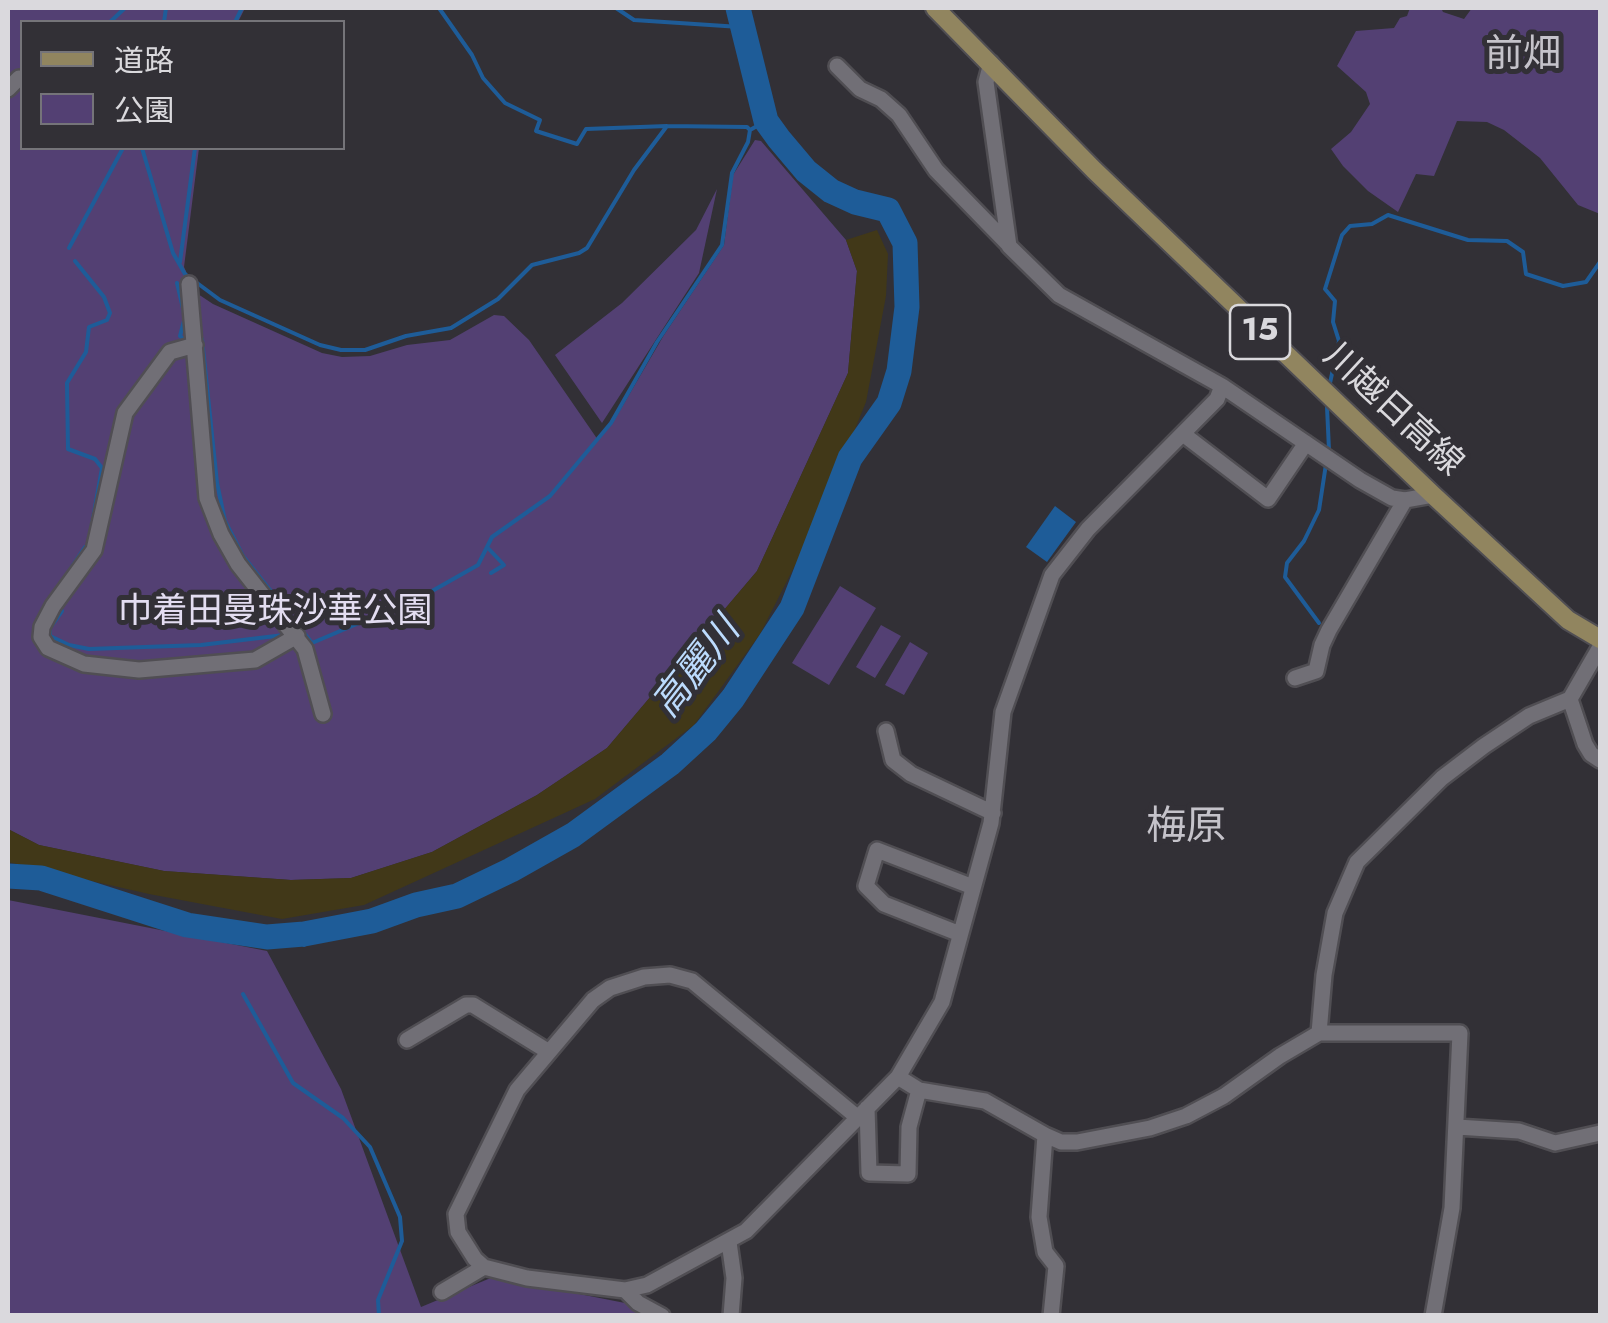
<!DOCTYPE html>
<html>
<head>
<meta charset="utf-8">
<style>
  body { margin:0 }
  #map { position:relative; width:1608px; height:1323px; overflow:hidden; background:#323036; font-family:Jost,"Noto Sans JP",sans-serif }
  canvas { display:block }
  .frame { position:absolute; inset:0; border:10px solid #dad9dd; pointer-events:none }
  .legend { position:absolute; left:20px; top:20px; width:325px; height:130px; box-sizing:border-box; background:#323036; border:2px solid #757479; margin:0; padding:12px 18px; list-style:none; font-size:30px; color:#dad9dd }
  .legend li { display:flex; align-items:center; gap:20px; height:50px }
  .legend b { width:50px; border:2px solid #757479 }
</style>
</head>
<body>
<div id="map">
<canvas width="1608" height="1323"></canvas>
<div class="frame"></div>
<ul class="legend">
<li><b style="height:12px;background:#91855f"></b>道路</li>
<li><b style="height:28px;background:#534073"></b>公園</li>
</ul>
</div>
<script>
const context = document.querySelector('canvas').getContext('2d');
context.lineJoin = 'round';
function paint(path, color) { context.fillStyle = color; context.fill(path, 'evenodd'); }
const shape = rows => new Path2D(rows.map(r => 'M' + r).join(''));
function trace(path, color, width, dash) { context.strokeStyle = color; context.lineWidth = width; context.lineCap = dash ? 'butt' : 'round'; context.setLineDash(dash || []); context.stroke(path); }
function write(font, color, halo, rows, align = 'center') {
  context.font = font + ' Jost,"Noto Sans JP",sans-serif'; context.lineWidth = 10; context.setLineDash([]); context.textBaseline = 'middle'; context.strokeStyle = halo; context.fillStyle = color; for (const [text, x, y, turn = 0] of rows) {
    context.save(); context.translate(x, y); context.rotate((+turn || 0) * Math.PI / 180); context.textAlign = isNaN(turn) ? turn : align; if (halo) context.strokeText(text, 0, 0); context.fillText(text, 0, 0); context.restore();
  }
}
const green = shape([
  [8,8,245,8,238,22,22,22,22,148,199,148,184,267,195,292,213,304,322,353,342,357,370,356,407,345,450,340,494,315,504,316,529,340,598,440,612,424,664,335,724,245,733,175,755,140,761,141,846,240,857,271,848,373,757,571,607,748,537,795,432,852,351,878,291,880,164,871,39,845,8,829],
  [1410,8,1441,8,1443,12,1464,19,1472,8,1600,8,1600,214,1578,205,1540,158,1504,130,1487,122,1457,121,1434,176,1416,174,1398,212,1368,191,1343,166,1331,149,1351,132,1370,104,1366,92,1337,66,1356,31,1394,28,1400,18,1407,16],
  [717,189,699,273,602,423,555,355,622,303,696,230],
  [840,586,876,608,829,685,792,663],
  [881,625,901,636,875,678,856,667],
  [910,642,928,653,904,695,885,685],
  [8,900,267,951,341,1089,421,1307,493,1277,625,1303,651,1315,8,1315]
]);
const sand = shape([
  [877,230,888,254,886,296,866,402,818,520,760,634,694,725,595,799,364,905,282,919,149,894,8,862,8,829,39,845,164,871,291,880,351,878,432,852,537,795,607,748,757,571,848,373,857,271,846,240]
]);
const water = shape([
  [1055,506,1076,522,1047,562,1026,547]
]);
const stream = shape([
  [439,8,472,55,483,78,505,103,540,120,536,131,577,144,586,129,667,126],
  [616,8,634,20,740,27],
  [110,22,125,8],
  [164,22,166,8],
  [235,22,242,8],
  [142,148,173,253,185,274,220,300,320,345,341,350,365,350,406,336,451,328,498,299,532,265,579,253,587,248,634,170,667,126,747,127,750,130],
  [69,248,123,148],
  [75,261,104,297,110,313,107,320,89,327,86,352,67,383,68,449,95,459,102,468,90,535],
  [180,262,195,148],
  [177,283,185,317,180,336,185,340],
  [202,339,217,483,225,521,243,556,312,643,425,595,478,565,492,537,550,496,611,423,657,342,722,245,732,173,748,142,750,130,766,121],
  [1330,383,1339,341,1333,322,1335,301,1325,289,1342,235,1350,226,1372,224,1388,215,1468,240,1507,241,1523,252,1526,274,1563,286,1586,282,1600,262],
  [1327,407,1329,450],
  [487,547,504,565,491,573],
  [63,580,85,547],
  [62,611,50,628,50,636,69,645,89,649,201,645,284,635],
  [1319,623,1285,577,1287,563,1304,541,1319,510,1326,464],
  [304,945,304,934],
  [243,994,293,1083,343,1118,370,1147,400,1217,402,1241,378,1300,379,1316]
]);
const river = shape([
  [8,876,41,878,187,925,267,937,304,934,372,921,416,905,457,896,511,870,573,835,670,764,706,731,733,698,792,608,850,458,889,403,899,371,907,307,905,243,888,210,855,202,831,191,806,171,779,139,766,121,738,8]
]);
const minor = shape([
  [991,63,986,82,1009,246,1059,295,1222,386,1360,480,1392,498,1405,500,1433,495],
  [837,66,860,89,881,99,899,115,936,170,1009,245],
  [8,89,19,78],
  [189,284,207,498,221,534,238,564,305,649,323,714],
  [195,345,170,352,125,413,94,550,53,606,42,627,41,637,48,648,84,664,139,670,255,660,297,636],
  [1183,434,1268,499,1306,443],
  [1295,678,1316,671,1322,645,1329,630,1405,500],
  [1570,699,1585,744,1591,754,1600,760],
  [886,731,893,760,911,774,993,813],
  [960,934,884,904,866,886,877,850,973,887],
  [1319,1033,1324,975,1335,913,1357,862,1442,778,1484,746,1529,716,1570,699,1600,647],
  [407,1040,466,1005,473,1005,549,1052],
  [898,1077,919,1090,985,1101,1045,1135,1061,1142,1077,1142,1150,1128,1186,1116,1224,1096,1280,1056,1319,1033,1460,1033,1452,1208,1433,1316],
  [867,1108,869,1173,908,1174,909,1127,919,1090],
  [857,1117,692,981,670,975,644,977,610,988,593,1000,517,1090,456,1214,458,1232,475,1259,484,1267,527,1278,625,1290,647,1285,746,1231,898,1077,942,1002,991,823,1003,712,1052,575,1088,529,1217,399,1222,386],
  [1457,1127,1519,1131,1555,1143,1600,1133],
  [1045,1135,1039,1217,1045,1252,1056,1266,1051,1316],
  [729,1242,734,1278,731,1316],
  [625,1290,638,1303,662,1316],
  [442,1292,484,1267]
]);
const major = shape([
  [935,8,1094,170,1433,495,1568,620,1600,639]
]);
const shields = [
  [1260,332,60]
];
const shieldNames = [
  ["15",1260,332]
];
const streetNames = [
  ["川越日高線",1392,411,43]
];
const parkNames = [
  ["巾着田曼珠沙華公園",275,614]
];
const neighbourhoodNames = [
  ["前畑",1523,57]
];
const waterNames = [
  ["高麗川",698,669,-52]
];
const quarterNames = [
  ["梅原",1186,829]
];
paint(green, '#534073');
paint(sand, '#413818');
paint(water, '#1e5c98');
trace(stream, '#1e5c98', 4);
trace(river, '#1e5c98', 25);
trace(minor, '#504e53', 20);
trace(major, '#504e53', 22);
trace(minor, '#716f76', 15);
trace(major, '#91855f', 18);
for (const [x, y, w] of shields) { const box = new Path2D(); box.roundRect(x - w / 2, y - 27, w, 54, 8); context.fillStyle = '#323036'; context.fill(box); trace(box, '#dad9dd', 2.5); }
write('bold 32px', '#dad9dd', null, shieldNames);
write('35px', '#dad9dd', '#323036', streetNames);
write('35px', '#e3ddf1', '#323036', parkNames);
write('38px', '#c5c3ca', '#323036', neighbourhoodNames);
write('italic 38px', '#bcdbfd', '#323036', waterNames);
write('40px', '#c5c3ca', '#323036', quarterNames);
</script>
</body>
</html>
